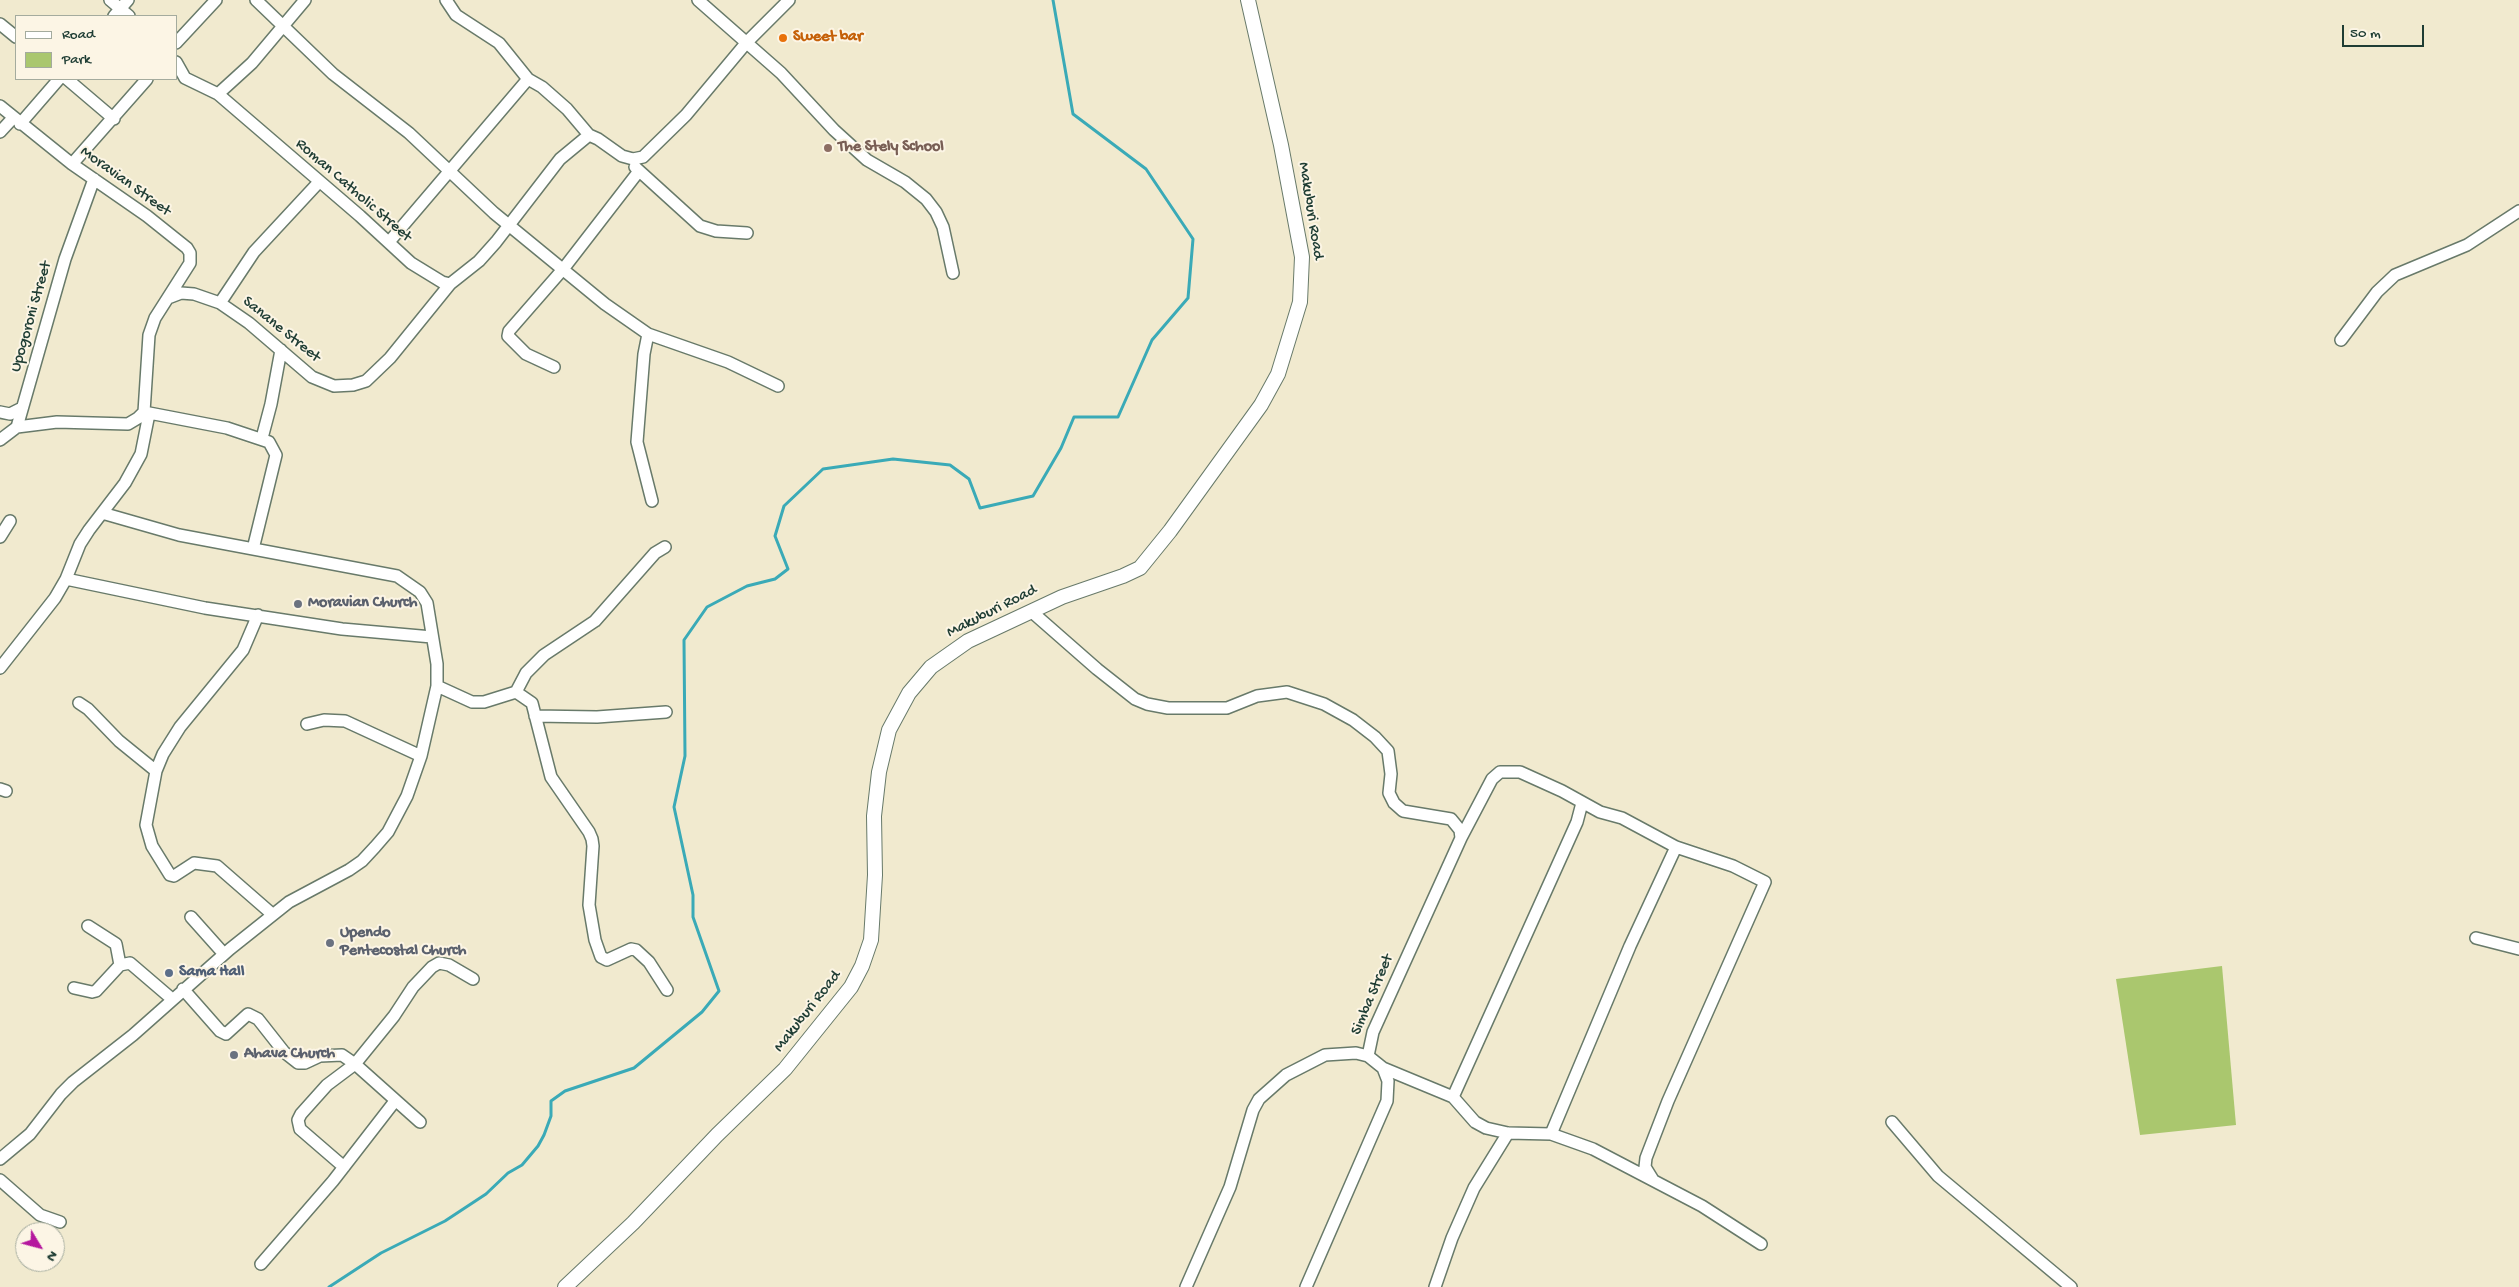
<!DOCTYPE html>
<html>
<head>
<meta charset="utf-8">
<style>
  body { margin:0 }
  #map { position:relative; width:2519px; height:1287px; overflow:hidden; background:#f1eacf; font-family:"Gochi Hand",sans-serif }
  canvas { display:block }
  .legend { position:absolute; left:15px; top:15px; width:162px; height:65px; box-sizing:border-box; background:#fcf5e5; border:1px solid #a4ab9e; margin:0; padding:6px 9px; list-style:none; font-size:15px; color:#1f3d34 }
  .legend li { display:flex; align-items:center; gap:10px; height:25px }
  .legend b { width:25px; border:1px solid #a4ab9e }
  .north { position:absolute; left:15px; top:1222px; width:50px; height:50px; box-sizing:border-box; background:#fcf5e5; border:1px solid #a4ab9e; border-radius:50%; rotate:127deg; font-size:14px; font-weight:700; line-height:20px; text-align:center; color:#1f3d34 }
  .north::after { content:''; display:block; margin:auto; width:18px; height:22px; background:#b5179e; clip-path:polygon(50% 0,100% 100%,50% 72%,0 100%) }
  .scale { position:absolute; left:2342px; top:25px; width:82px; height:22px; box-sizing:border-box; border:2px solid #1f3d34; border-top:0; padding-left:6px; font-size:15px; line-height:18px; white-space:nowrap; color:#1f3d34; -webkit-text-stroke:4px #fcf5e5; paint-order:stroke }
</style>
</head>
<body>
<div id="map">
<canvas width="2519" height="1287"></canvas>
<ul class="legend">
<li><b style="height:6px;background:#fff"></b>Road</li>
<li><b style="height:14px;background:#aac76e"></b>Park</li>
</ul>
<div class="north">N</div>
<div class="scale">50 m</div>
</div>
<script>
const context = document.querySelector('canvas').getContext('2d');
context.lineJoin = 'round';
function paint(path, color) { context.fillStyle = color; context.fill(path, 'evenodd'); }
const shape = rows => new Path2D(rows.map(r => 'M' + r).join(''));
function trace(path, color, width, dash) { context.strokeStyle = color; context.lineWidth = width; context.lineCap = dash ? 'butt' : 'round'; context.setLineDash(dash || []); context.stroke(path); }
function write(font, color, halo, rows, align = 'center') {
  context.font = font + ' "Gochi Hand",sans-serif'; context.lineWidth = 4; context.setLineDash([]); context.textBaseline = 'middle'; context.strokeStyle = halo; context.fillStyle = color; for (const [text, x, y, turn = 0] of rows) {
    context.save(); context.translate(x, y); context.rotate((+turn || 0) * Math.PI / 180); context.textAlign = isNaN(turn) ? turn : align; if (halo) context.strokeText(text, 0, 0); context.fillText(text, 0, 0); context.restore();
  }
}
const green = shape([
  [2222,966,2236,1125,2140,1135,2116,979]
]);
const stream = shape([
  [329,1287,381,1253,445,1221,486,1194,508,1173,522,1165,538,1146,544,1135,551,1116,551,1101,565,1091,634,1068,702,1012,719,991,693,917,693,895,674,807,685,756,684,640,707,607,747,586,775,579,788,569,775,536,784,506,823,469,893,459,950,465,969,479,980,508,1033,496,1061,448,1074,417,1118,417,1152,340,1188,298,1193,239,1146,169,1073,114,1053,0]
]);
const minor = shape([
  [110,0,129,16],
  [256,0,333,74,409,133,494,213,605,304,648,334,728,362,778,386],
  [446,0,456,15,499,43,528,79,542,87,567,109,589,135],
  [698,0,781,73,834,130,867,160,905,182,926,199,936,212,943,227,953,273],
  [114,16,128,0],
  [0,24,16,37],
  [176,43,216,0],
  [176,62,185,78,218,94,360,216,411,263,442,282,450,284],
  [67,79,114,119],
  [218,94,252,63,305,0],
  [0,106,72,164,147,216,187,248,190,253,190,263,155,318,149,335,144,412,138,418,128,424,57,422,17,427,0,440],
  [20,124,59,79],
  [0,132,13,118],
  [72,164,147,79],
  [635,167,700,226,716,231,747,233],
  [389,242,528,79],
  [168,298,181,293,194,294,220,303,249,323,312,377,334,386,353,385,366,381,390,358,450,284,479,261,496,242,560,159,589,135,598,139,622,156,633,159,643,157,686,115,747,42,789,0],
  [220,303,254,252,319,182],
  [648,334,644,354,637,442,652,501],
  [2341,340,2377,292,2395,275,2467,245,2519,211],
  [554,367,526,354,508,336,509,331,564,268,639,171],
  [0,412,10,414,22,408],
  [144,412,227,428,269,442,276,455,253,549],
  [17,427,65,259,94,179],
  [262,438,271,404,281,350],
  [0,537,10,521],
  [66,579,205,608,342,629,432,637],
  [1032,612,1097,669,1135,699,1147,704,1168,708,1227,708,1257,696,1287,692,1324,704,1353,720,1375,737,1388,751,1391,774,1389,793,1394,803,1403,811,1451,819,1460,830,1461,838,1373,1032,1368,1056,1383,1068,1453,1097,1475,1122,1486,1128,1508,1133,1551,1134,1593,1149,1702,1206,1761,1244],
  [258,615,243,650,180,727,163,754,156,771,146,825,152,846,170,875,174,876,194,863,217,866,272,914],
  [0,668,55,598,66,579,80,544,89,530,125,483,141,454,149,414],
  [437,686,472,702,484,702,516,692,532,703,551,777,589,832,592,839,593,846,589,905,595,940,601,957,607,960,631,949,636,950,649,962,667,990],
  [516,692,526,673,544,655,595,621,655,553,665,547],
  [79,703,88,709,119,741,156,771],
  [535,716,597,717,666,712],
  [307,724,324,720,345,721,421,756],
  [0,789,6,791],
  [1461,838,1492,779,1500,772,1520,772,1562,791,1600,812,1622,818,1676,847,1733,866,1765,882,1668,1101,1646,1158,1645,1167,1653,1180],
  [191,917,224,954],
  [88,926,116,944,120,965],
  [2476,938,2519,949],
  [74,988,92,992,96,991,120,965,130,963,172,999],
  [183,989,220,1031,226,1034,248,1014,258,1019,284,1052,298,1063,305,1063,320,1056,342,1055,355,1064,420,1122],
  [1453,1097,1577,822,1582,803],
  [1892,1122,1938,1176,2071,1287],
  [1551,1134,1630,946,1676,847],
  [0,1159,30,1134,61,1094,73,1082,133,1035,230,949,289,902,349,870,362,861,375,847,388,832,407,796,421,756,437,686,437,664,427,603,420,592,397,576,179,535,102,513],
  [344,1167,300,1129,298,1120,301,1114,327,1085,355,1064,394,1016,413,987,432,967,439,963,449,965,473,979],
  [0,1180,40,1215,60,1222],
  [261,1264,333,1181,395,1101],
  [1186,1287,1230,1187,1253,1110,1259,1099,1286,1075,1325,1055,1356,1053,1368,1056],
  [1306,1287,1387,1101,1388,1081,1383,1068],
  [1435,1287,1452,1238,1474,1188,1508,1133]
]);
const tertiary = shape([
  [565,1287,633,1223,717,1135,785,1069,851,987,862,966,871,940,875,875,874,816,879,772,889,730,909,693,931,667,968,641,1062,597,1123,576,1140,568,1170,531,1261,405,1278,374,1300,302,1302,257,1281,145,1248,0]
]);
const markers = [
  [783,38,5,"#e8710a"],
  [828,148,5,"#8d6e63"],
  [298,604,5,"#6b7280"],
  [330,943,5,"#6b7280"],
  [169,973,5,"#5c6f8a"],
  [234,1055,5,"#6b7280"]
];
const foodNames = [
  ["Sweet bar",793,38]
];
const educationNames = [
  ["The Stely School",838,148]
];
const streetNames = [
  ["Moravian Street",125,182,36],
  ["Roman Catholic Street",353,191,41],
  ["Makuburi Road",1310,211,81],
  ["Upogoroni Street",32,317,-74],
  ["Sanane Street",281,330,39],
  ["Makuburi Road",992,612,-27],
  ["Simba Street",1373,995,-67],
  ["Makuburi Road",808,1012,-52]
];
const worshipNames = [
  ["Moravian Church",308,604],
  ["Upendo",340,934],
  ["Pentecostal Church",340,952],
  ["Ahava Church",244,1055]
];
const serviceNames = [
  ["Sama Hall",179,973]
];
paint(green, '#aac76e');
trace(stream, '#3aaab7', 3);
trace(minor, '#687a6a', 14);
trace(tertiary, '#687a6a', 16);
trace(minor, '#fff', 11);
trace(tertiary, '#fff', 14);
for (const [x, y, r, color] of markers) { const dot = new Path2D(); dot.arc(x, y, r, 0, 2 * Math.PI); context.fillStyle = color; context.fill(dot); trace(dot, '#fcf5e5', 2); }
write('bold 16px', '#c56008', '#fcf5e5', foodNames, 'left');
write('bold 16px', '#785e54', '#fcf5e5', educationNames, 'left');
write('16px', '#1f3d34', '#fcf5e5', streetNames);
write('bold 16px', '#5b616d', '#fcf5e5', worshipNames, 'left');
write('bold 16px', '#4e5e75', '#fcf5e5', serviceNames, 'left');
</script>
</body>
</html>
